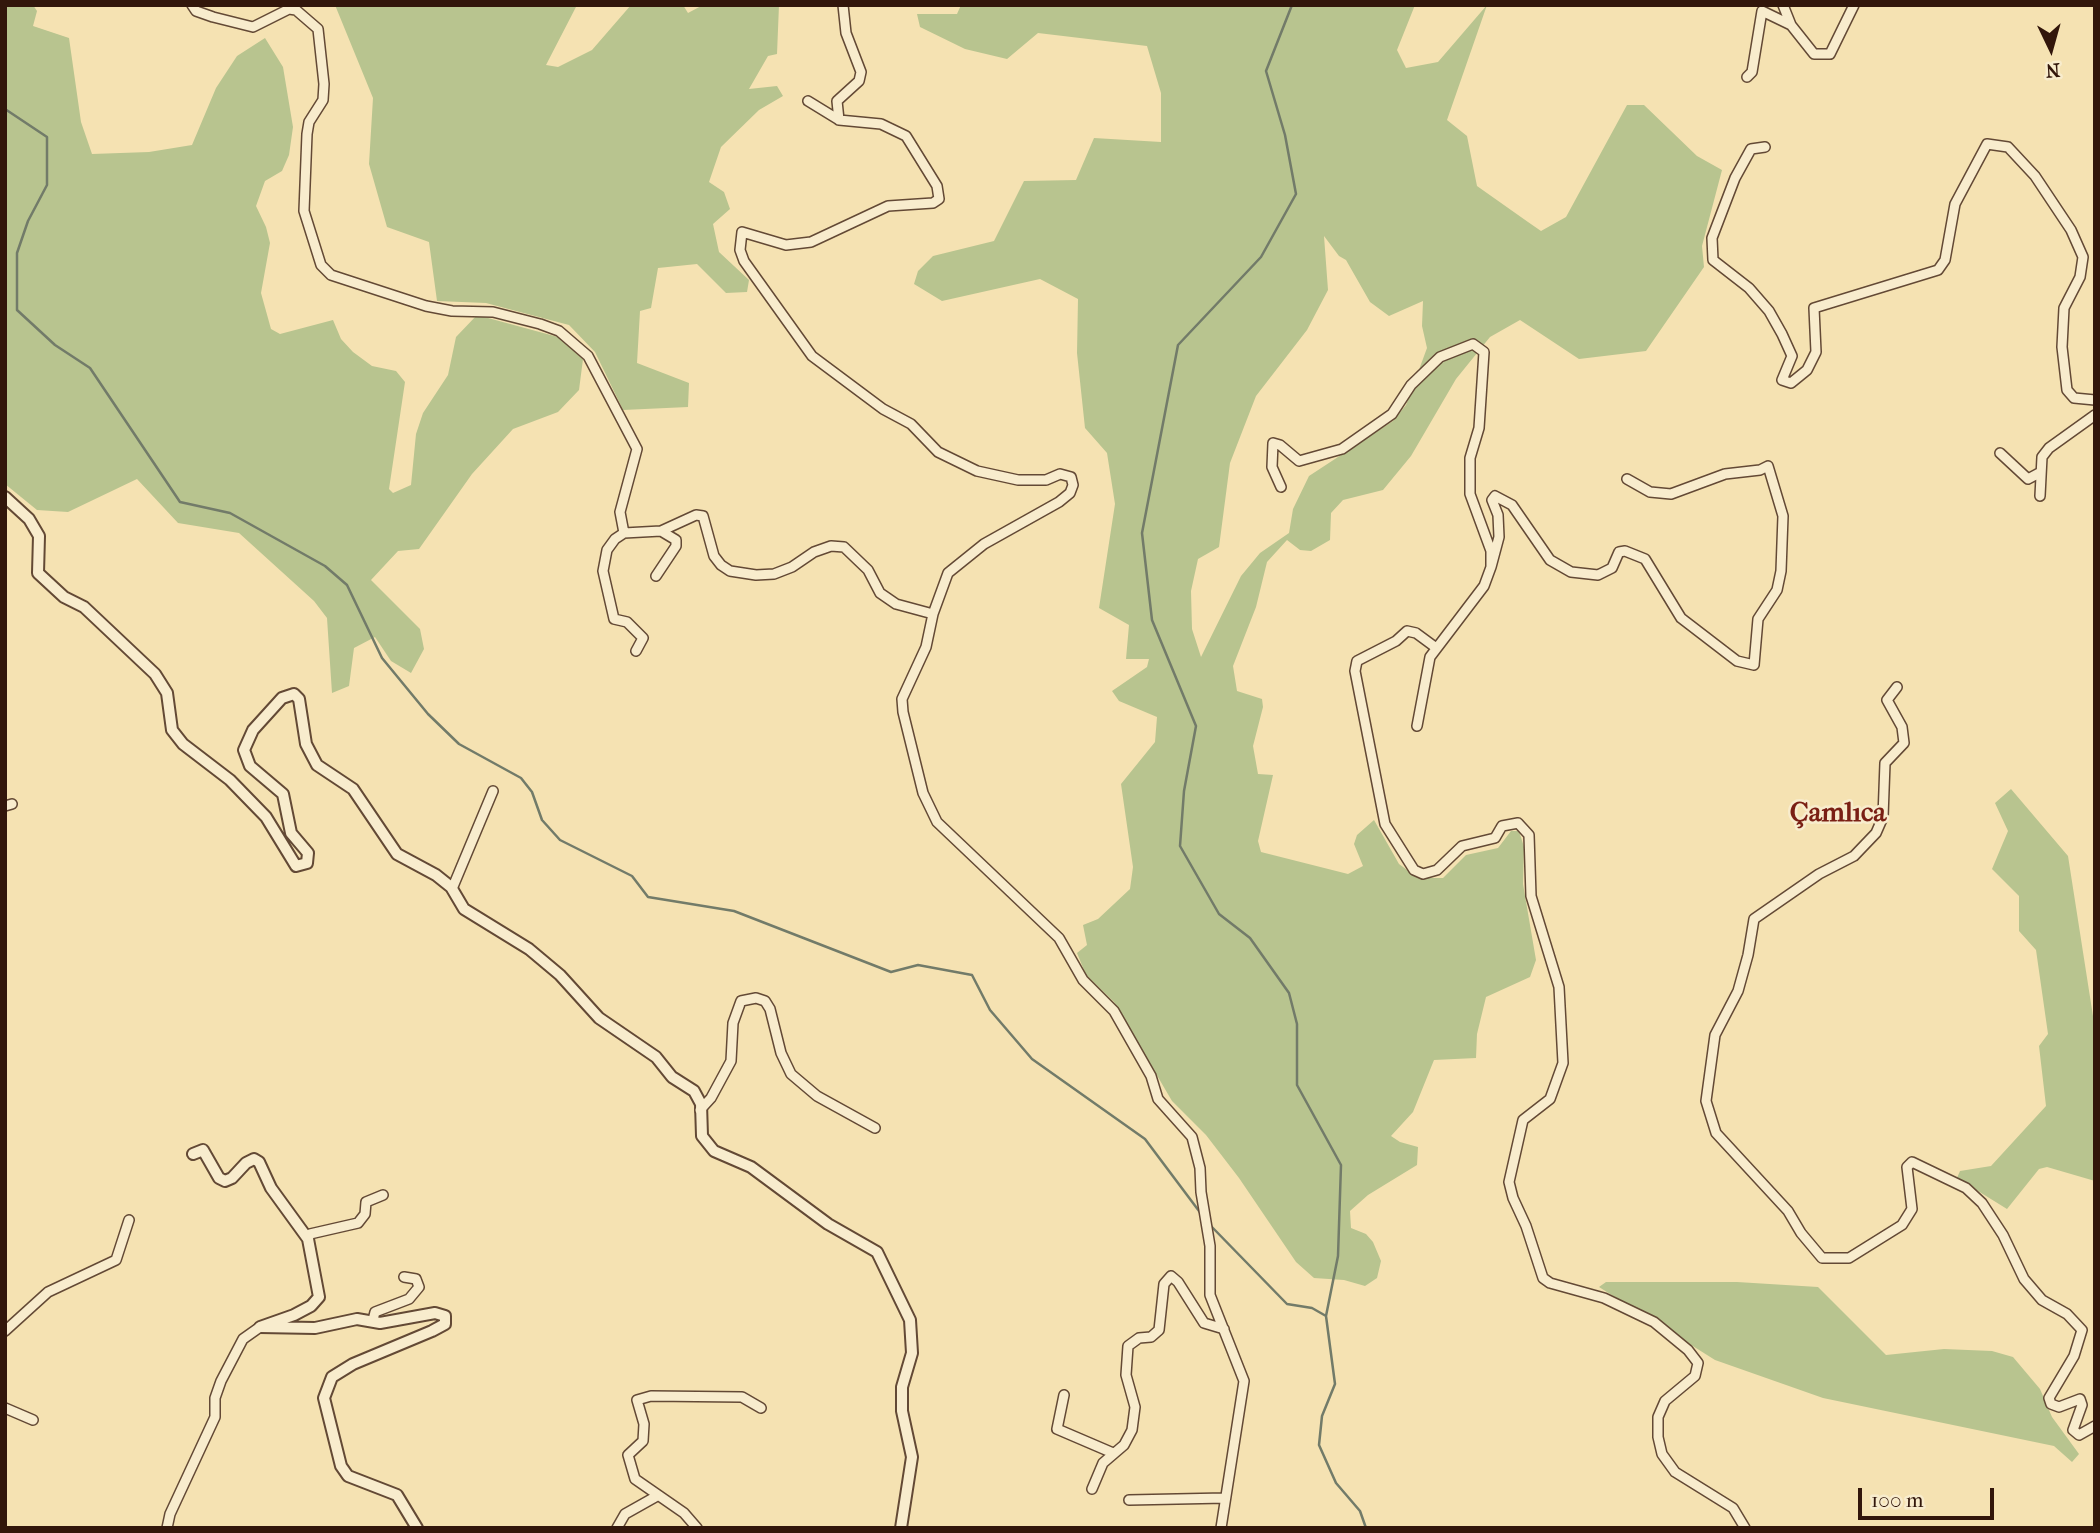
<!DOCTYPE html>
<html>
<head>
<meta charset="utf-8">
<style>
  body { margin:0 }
  #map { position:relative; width:2100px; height:1533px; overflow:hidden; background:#f5e2b2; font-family:"IM FELL French Canon",serif }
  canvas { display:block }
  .frame { position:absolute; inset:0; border:7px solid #32160b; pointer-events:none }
  .north { position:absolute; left:2016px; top:14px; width:70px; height:70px; -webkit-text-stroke:5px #f8eccd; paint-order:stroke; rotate:175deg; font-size:19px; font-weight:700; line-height:28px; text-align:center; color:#32160b }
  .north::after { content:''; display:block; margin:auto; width:24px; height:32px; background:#32160b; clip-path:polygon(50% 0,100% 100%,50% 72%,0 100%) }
  .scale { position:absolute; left:1858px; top:1488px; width:136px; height:32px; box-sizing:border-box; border:4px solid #32160b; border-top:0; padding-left:9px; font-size:21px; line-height:24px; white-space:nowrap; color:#32160b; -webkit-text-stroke:5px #f8eccd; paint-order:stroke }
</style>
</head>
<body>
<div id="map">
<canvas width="2100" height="1533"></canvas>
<div class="frame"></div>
<div class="north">N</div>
<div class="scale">100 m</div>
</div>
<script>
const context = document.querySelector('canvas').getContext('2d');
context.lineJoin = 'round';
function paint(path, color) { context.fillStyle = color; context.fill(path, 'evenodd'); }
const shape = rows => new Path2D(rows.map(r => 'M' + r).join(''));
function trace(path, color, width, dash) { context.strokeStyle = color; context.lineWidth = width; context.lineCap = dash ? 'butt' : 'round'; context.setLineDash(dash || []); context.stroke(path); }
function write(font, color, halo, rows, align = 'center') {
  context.font = font + ' "IM FELL French Canon",serif'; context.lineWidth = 5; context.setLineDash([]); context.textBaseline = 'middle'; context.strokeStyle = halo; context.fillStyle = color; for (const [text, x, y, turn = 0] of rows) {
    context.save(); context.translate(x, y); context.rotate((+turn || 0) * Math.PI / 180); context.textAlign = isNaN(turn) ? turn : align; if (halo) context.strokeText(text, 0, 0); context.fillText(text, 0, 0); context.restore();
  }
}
const green = shape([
  [5,5,33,5,37,11,33,26,69,38,81,122,92,154,149,152,192,145,216,88,237,56,265,38,283,67,293,127,289,155,282,171,265,181,256,206,266,227,270,243,261,293,271,329,280,334,333,320,341,339,353,352,372,366,396,371,405,382,389,489,393,493,411,485,416,434,423,413,448,375,456,337,477,315,558,337,583,359,579,390,558,412,513,429,472,474,419,549,398,551,371,580,420,629,424,649,411,673,391,661,375,637,354,648,349,686,332,693,327,618,314,601,239,533,178,523,137,479,68,512,37,510,5,484],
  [335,5,577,5,546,65,558,67,592,50,631,5,683,5,688,13,703,5,779,5,777,54,768,56,749,89,777,86,783,96,759,110,721,147,709,182,724,192,730,209,713,224,719,252,749,280,747,292,726,293,697,264,658,268,651,308,640,311,637,363,689,383,688,407,623,410,595,352,569,325,486,303,437,301,429,242,387,227,369,164,373,98],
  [961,5,1415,5,1397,50,1406,68,1438,62,1487,5,1447,120,1467,136,1477,186,1528,222,1541,231,1566,217,1627,105,1644,105,1697,156,1722,170,1702,246,1704,267,1646,351,1579,359,1520,320,1490,337,1456,379,1411,456,1383,490,1343,500,1331,513,1330,540,1311,551,1300,550,1287,540,1267,562,1256,607,1233,666,1237,691,1262,699,1263,707,1253,746,1258,774,1273,775,1258,841,1261,852,1348,874,1363,866,1354,844,1357,835,1374,820,1399,864,1418,878,1443,878,1466,855,1498,848,1511,831,1519,831,1524,847,1523,884,1536,960,1530,977,1486,997,1477,1034,1476,1058,1434,1060,1413,1112,1391,1136,1400,1142,1418,1147,1417,1165,1368,1195,1350,1211,1351,1228,1366,1234,1373,1242,1381,1261,1377,1278,1365,1286,1344,1280,1314,1278,1296,1262,1239,1178,1206,1135,1172,1101,1114,1002,1086,975,1077,953,1087,945,1083,925,1098,919,1130,889,1133,867,1121,784,1155,742,1157,717,1119,701,1112,691,1147,667,1149,659,1126,659,1129,625,1099,608,1115,504,1107,453,1085,428,1077,353,1078,299,1040,279,942,301,914,284,918,271,933,256,994,241,1024,181,1076,180,1094,138,1161,142,1161,93,1147,46,1038,33,1007,59,965,49,920,27,917,14,957,14],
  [1324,236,1339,256,1346,260,1370,302,1389,316,1423,301,1422,326,1427,348,1406,405,1393,421,1309,476,1293,509,1289,533,1260,553,1241,576,1201,657,1192,629,1191,591,1198,559,1219,547,1230,463,1256,396,1307,330,1328,290],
  [2011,789,2068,856,2095,1029,2095,1181,2047,1167,2039,1169,2007,1209,1957,1178,1960,1171,1991,1166,2046,1106,2039,1046,2048,1034,2036,950,2019,931,2019,896,1992,869,2008,831,1995,803],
  [1606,1282,1737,1282,1818,1287,1886,1355,1944,1349,1992,1351,2013,1357,2040,1389,2052,1417,2079,1454,2072,1462,2054,1446,1823,1398,1715,1360,1599,1287]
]);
const stream = shape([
  [1292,5,1266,71,1285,135,1296,194,1261,257,1178,345,1142,533,1152,620,1196,726,1184,791,1180,846,1219,914,1250,938,1289,993,1297,1024,1297,1085,1341,1165,1338,1256,1326,1316],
  [5,109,47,137,47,185,28,221,17,253,17,310,55,345,90,368,180,502,230,513,325,566,347,585,382,658,428,714,459,744,521,778,532,792,542,820,560,840,632,876,648,897,734,911,891,972,918,965,972,975,990,1010,1032,1059,1145,1139,1202,1215],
  [1210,1225,1287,1304,1312,1308,1326,1316,1335,1384,1322,1416,1319,1445,1336,1483,1360,1511,1366,1528]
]);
const minor = shape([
  [192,5,196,11,213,17,253,27,289,9,296,10,318,29,324,84,323,100,309,122,307,134,304,211,321,265,331,275,426,306,452,311,493,312,540,324,559,331,588,356,637,449,620,512,624,533,615,539,607,550,603,571,614,619,627,622,643,638,636,651],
  [843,5,846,33,861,72,859,81,837,101,839,120,881,124,906,136,937,186,939,199,933,203,888,206,811,242,786,245,742,232,740,250,744,261,812,356,883,409,911,424,938,452,977,471,1018,480,1046,480,1060,474,1071,477,1073,485,1070,493,1059,502,984,544,948,573,933,614,926,647,902,699,903,712,923,793,937,822,1059,938,1083,980,1114,1011,1151,1076,1158,1099,1192,1137,1200,1168,1201,1192,1210,1246,1210,1295,1244,1381,1221,1528],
  [1783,5,1791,25,1814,54,1830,54,1854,5],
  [1747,77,1752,72,1762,11,1791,25],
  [808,101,839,120],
  [1765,147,1751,149,1735,178,1712,238,1713,260,1749,288,1769,311,1782,334,1792,356,1782,380,1791,383,1807,370,1816,352,1814,308,1938,270,1945,260,1955,204,1987,144,2008,147,2035,176,2071,230,2083,257,2080,277,2064,308,2062,347,2067,390,2074,398,2095,400],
  [2000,453,2028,479,2041,472],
  [1281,487,1272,467,1273,443,1280,445,1299,461,1342,449,1392,414,1411,385,1440,357,1473,344,1484,352,1479,428,1470,458,1470,494,1491,551,1491,567,1484,586,1430,657,1417,726],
  [2040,496,2042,457,2049,448,2095,415],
  [661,531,696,515,703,516,714,556,721,565,730,571,756,575,774,574,792,567,814,552,831,546,844,547,868,570,880,593,896,604,933,614],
  [624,533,661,531,676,540,676,546,656,576],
  [1491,567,1499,537,1498,515,1492,500,1495,496,1512,505,1550,560,1571,572,1598,575,1612,568,1619,552,1625,551,1645,559,1681,618,1737,661,1754,665,1758,619,1777,590,1781,571,1783,516,1768,466,1760,470,1725,474,1671,494,1650,492,1627,479],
  [1435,647,1416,633,1407,631,1396,641,1357,661,1355,671,1385,824,1414,870,1423,874,1437,870,1462,846,1495,838,1502,826,1518,823,1529,835,1531,896,1559,987,1563,1063,1550,1099,1523,1120,1509,1182,1513,1198,1526,1226,1543,1278,1550,1283,1604,1298,1654,1322,1688,1350,1698,1363,1695,1376,1665,1401,1658,1417,1658,1437,1662,1454,1675,1472,1733,1508,1745,1528],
  [1897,687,1887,700,1902,727,1904,743,1885,763,1883,817,1876,833,1854,856,1819,874,1754,919,1748,955,1738,991,1715,1035,1706,1101,1716,1133,1788,1211,1801,1233,1822,1258,1849,1258,1902,1225,1912,1209,1907,1167,1912,1162,1966,1188,1982,1203,2003,1235,2024,1279,2042,1300,2067,1314,2082,1330,2074,1356,2049,1398,2051,1404,2059,1407,2080,1399,2082,1405,2073,1430,2079,1435,2095,1426],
  [5,806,12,804],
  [452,889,493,791],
  [700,1110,711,1098,731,1061,733,1023,741,1001,756,998,765,1001,770,1009,781,1053,791,1074,817,1096,875,1128],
  [308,1239,310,1234,358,1223,365,1214,366,1202,383,1195],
  [373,1320,375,1312,409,1299,419,1287,416,1279,404,1277],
  [5,1331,48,1292,116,1260,129,1220],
  [1064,1395,1057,1429,1113,1453],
  [5,1408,33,1420],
  [1092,1489,1103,1463,1124,1445,1132,1430,1135,1407,1126,1375,1128,1346,1139,1338,1151,1337,1159,1330,1164,1284,1171,1276,1178,1282,1204,1323,1224,1329],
  [1129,1500,1225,1498],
  [167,1528,170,1514,215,1417,215,1398,221,1381,243,1339,260,1327],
  [617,1528,625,1514,657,1496],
  [697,1528,684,1513,635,1479,628,1455,643,1441,644,1424,637,1400,651,1396,742,1397,761,1408]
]);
const tertiary = shape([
  [5,497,29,519,39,536,38,573,64,597,84,607,155,674,167,693,172,730,183,744,230,780,266,817,296,866,307,863,308,853,291,833,283,794,250,766,244,750,253,730,282,698,294,694,299,699,306,744,317,765,353,789,397,854,436,875,451,887,464,909,529,949,560,975,599,1018,656,1057,672,1077,694,1091,701,1104,702,1136,714,1151,751,1167,828,1224,877,1252,910,1320,912,1353,902,1387,902,1411,912,1457,901,1528],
  [193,1154,203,1150,219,1178,225,1181,232,1178,246,1163,254,1159,259,1162,271,1188,308,1239,319,1297,311,1306,294,1315,260,1327,315,1328,357,1319,380,1323,435,1313,445,1316,445,1324,432,1331,353,1364,332,1377,324,1398,341,1466,348,1476,397,1495,417,1528]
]);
const districtNames = [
  ["Çamlıca",1838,814]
];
paint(green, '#b8c48f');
trace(stream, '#727b69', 2.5);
trace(minor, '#634935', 12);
trace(tertiary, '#634935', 14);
trace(minor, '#f8eccd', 9);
trace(tertiary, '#f8eccd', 10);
write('bold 28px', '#7a1f14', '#f8eccd', districtNames);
</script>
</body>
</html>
